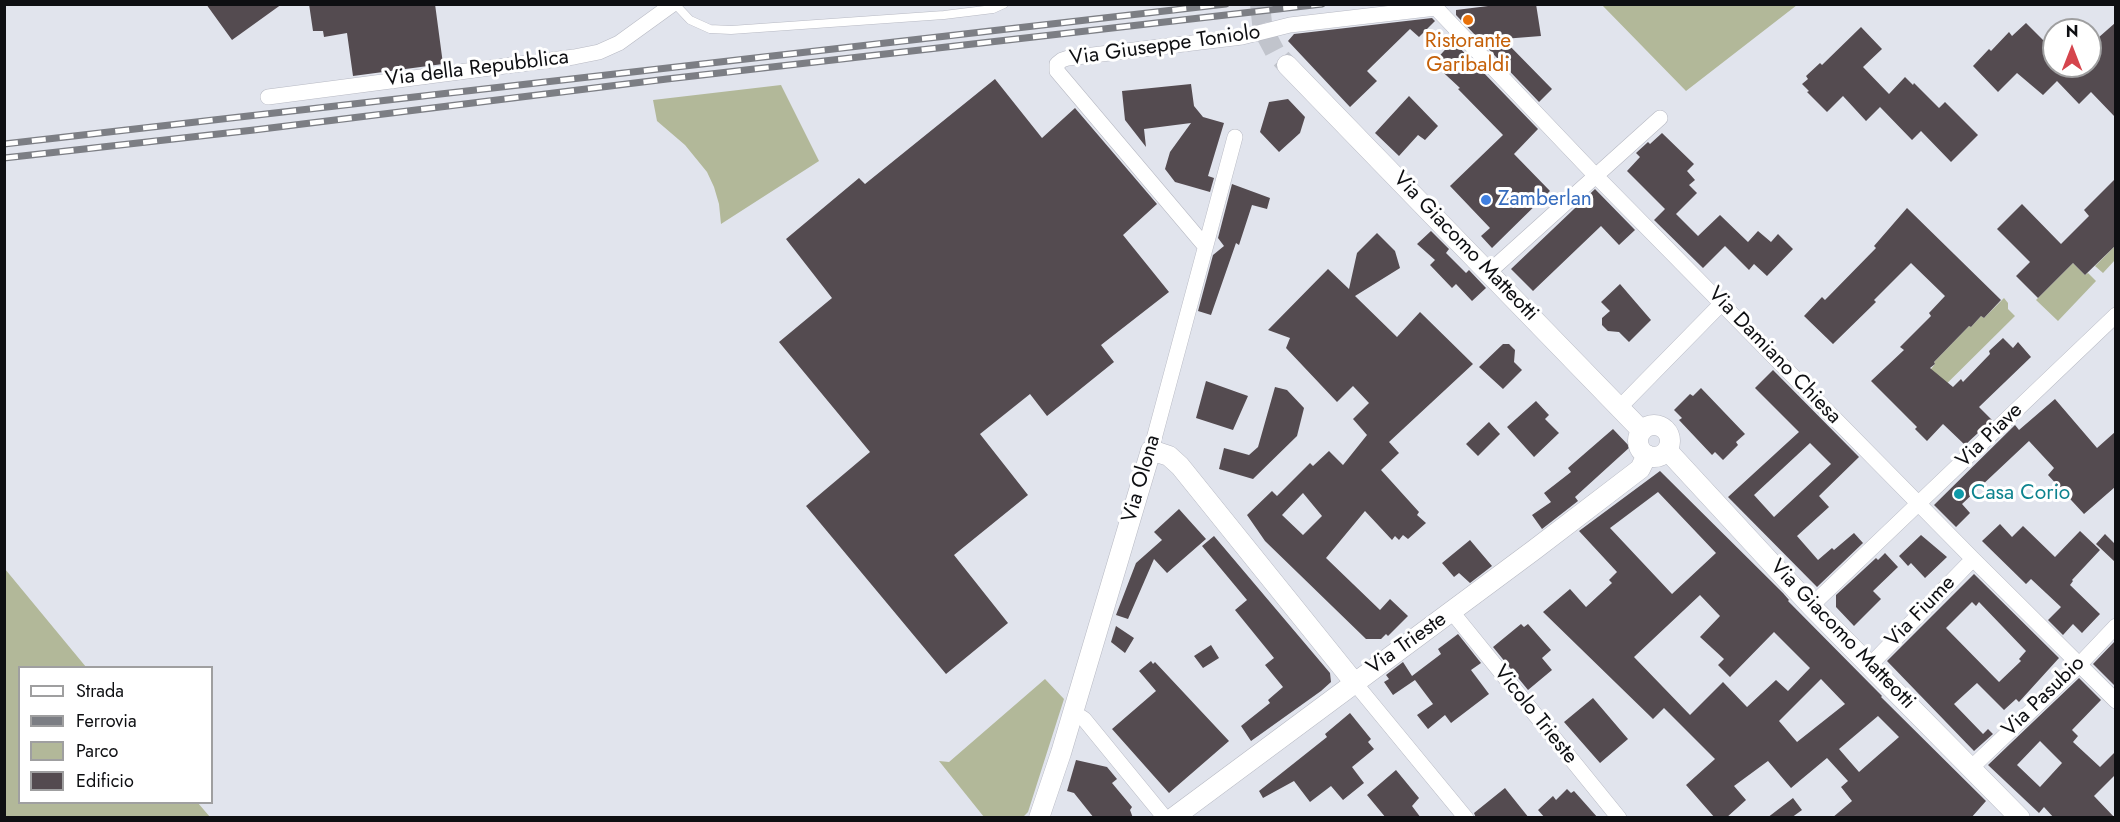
<!DOCTYPE html>
<html>
<head>
<meta charset="utf-8">
<style>
  body { margin:0 }
  #map { position:relative; width:2120px; height:822px; overflow:hidden; background:#e1e4ed; font-family:Jost,sans-serif }
  canvas { display:block }
  .frame { position:absolute; inset:0; border:6px solid #0e0f12; pointer-events:none }
  .legend { position:absolute; left:18px; top:666px; width:195px; height:138px; box-sizing:border-box; background:#fff; border:2px solid #9f9fa0; margin:0; padding:8px 10px; list-style:none; font-size:18px; color:#0e0f12 }
  .legend li { display:flex; align-items:center; gap:12px; height:30px }
  .legend b { width:30px; border:2px solid #9f9fa0 }
  .north { position:absolute; left:2042px; top:18px; width:60px; height:60px; box-sizing:border-box; background:#fff; border:2px solid #9f9fa0; border-radius:50%; rotate:0deg; font-size:16px; font-weight:700; line-height:24px; text-align:center; color:#0e0f12 }
  .north::after { content:''; display:block; margin:auto; width:21px; height:27px; background:#d5454d; clip-path:polygon(50% 0,100% 100%,50% 72%,0 100%) }
</style>
</head>
<body>
<div id="map">
<canvas width="2120" height="822"></canvas>
<div class="frame"></div>
<ul class="legend">
<li><b style="height:8px;background:#fff"></b>Strada</li>
<li><b style="height:8px;background:#7c7e84"></b>Ferrovia</li>
<li><b style="height:16px;background:#b2b899"></b>Parco</li>
<li><b style="height:16px;background:#544b50"></b>Edificio</li>
</ul>
<div class="north">N</div>
</div>
<script>
const context = document.querySelector('canvas').getContext('2d');
context.lineJoin = 'round';
function paint(path, color) { context.fillStyle = color; context.fill(path, 'evenodd'); }
const shape = rows => new Path2D(rows.map(r => 'M' + r).join(''));
function trace(path, color, width, dash) { context.strokeStyle = color; context.lineWidth = width; context.lineCap = dash ? 'butt' : 'round'; context.setLineDash(dash || []); context.stroke(path); }
function write(font, color, halo, rows, align = 'center') {
  context.font = font + ' Jost,sans-serif'; context.lineWidth = 6; context.setLineDash([]); context.textBaseline = 'middle'; context.strokeStyle = halo; context.fillStyle = color; for (const [text, x, y, turn = 0] of rows) {
    context.save(); context.translate(x, y); context.rotate((+turn || 0) * Math.PI / 180); context.textAlign = isNaN(turn) ? turn : align; if (halo) context.strokeText(text, 0, 0); context.fillText(text, 0, 0); context.restore();
  }
}
const green = shape([
  [1602,5,1797,5,1686,91],
  [781,85,819,161,721,224,719,204,714,187,707,172,685,145,657,121,653,100],
  [2115,246,2115,260,2103,273,2095,266],
  [2073,263,2085,275,2088,273,2096,281,2058,321,2036,300],
  [2004,298,2008,303,2008,309,2015,316,1910,420,1899,408,1935,364,1934,362,1969,326,1971,327,1981,316,1984,318],
  [5,569,86,667,20,668,20,802,198,803,210,817,5,817],
  [1045,679,1064,699,1028,812,1023,817,984,817,939,761,949,762]
]);
const building = shape([
  [206,4,282,4,232,40],
  [309,4,435,4,443,64,353,76,347,33,324,37,323,31,313,31],
  [1504,4,1536,4,1541,36,1503,39,1552,89,1539,102,1456,15,1456,10],
  [1432,18,1435,21,1419,37,1410,29,1367,71,1377,81,1350,107,1288,41,1294,34],
  [2026,23,2054,51,2054,66,2090,66,2090,45,2115,23,2115,117,2091,92,2079,104,2057,81,2043,95,2017,73,1998,92,1973,66,1989,49,1991,51,2009,32,2012,36],
  [1861,27,1882,49,1863,67,1889,94,1905,77,1913,85,1914,83,1939,108,1945,102,1978,135,1951,162,1921,131,1912,140,1880,107,1866,121,1843,96,1827,112,1807,92,1809,91,1802,84,1808,79,1806,76,1820,63,1822,65],
  [1453,41,1538,129,1514,154,1550,191,1492,248,1481,236,1490,228,1450,186,1503,135,1458,89,1460,88,1433,63],
  [995,79,1042,138,1075,108,1157,204,1123,235,1169,292,1101,345,1114,362,1047,416,1030,394,980,434,1028,495,954,555,1008,623,946,674,806,506,870,452,779,342,832,298,786,239,859,178,865,184],
  [1191,84,1194,106,1203,117,1224,123,1208,176,1214,178,1210,192,1175,182,1165,169,1170,152,1191,123,1144,129,1146,147,1125,120,1122,91],
  [1409,96,1438,126,1425,140,1418,135,1399,156,1375,133],
  [1288,99,1305,117,1300,133,1279,152,1260,132,1269,102],
  [1662,133,1694,164,1687,171,1695,180,1689,185,1697,193,1676,214,1698,236,1720,215,1748,242,1758,231,1771,242,1778,234,1793,249,1767,276,1754,264,1749,270,1725,246,1703,268,1654,220,1665,209,1627,171,1640,157,1636,153,1648,142,1650,144],
  [2115,179,2115,246,2085,275,2073,263,2038,298,2016,276,2030,262,1997,229,2022,204,2061,244,2089,216,2084,210],
  [1232,184,1270,198,1267,209,1252,205,1239,245,1236,243,1211,315,1198,311,1213,255,1224,246,1218,238],
  [1595,189,1635,230,1619,245,1601,226,1533,291,1511,269],
  [1907,208,2001,300,1984,318,1981,316,1971,327,1969,326,1934,362,1935,364,1930,368,1953,387,1961,379,1963,382,1990,354,1989,351,2003,338,2013,348,2018,342,2031,357,1979,407,1992,420,1965,445,1943,424,1927,441,1915,429,1917,427,1871,381,1904,350,1900,347,1931,316,1929,313,1945,296,1911,263,1874,300,1876,302,1833,344,1804,316,1822,297,1825,300,1876,248,1874,246],
  [1431,231,1449,249,1446,253,1466,273,1469,270,1486,288,1472,301,1456,284,1452,288,1430,265,1435,260,1417,244],
  [1377,233,1395,251,1400,268,1355,296,1397,337,1420,312,1473,364,1389,442,1399,453,1381,470,1419,512,1417,515,1426,523,1408,539,1403,535,1399,540,1395,536,1392,540,1365,511,1326,558,1380,610,1390,599,1408,616,1388,636,1386,634,1381,639,1366,639,1265,541,1247,515,1272,491,1277,496,1310,463,1313,466,1329,451,1343,465,1367,435,1353,419,1369,403,1353,386,1337,402,1286,348,1290,338,1268,330,1328,269,1349,289,1357,253],
  [1303,493,1322,516,1303,535,1282,515],
  [1620,284,1651,320,1629,342,1619,332,1608,331,1602,325,1602,318,1610,311,1601,302],
  [1503,344,1509,344,1515,350,1514,362,1522,370,1503,389,1479,367],
  [1773,370,1859,457,1819,496,1829,507,1797,536,1818,560,1832,548,1834,550,1854,533,1863,543,1817,587,1728,497,1799,432,1755,388],
  [1810,443,1831,464,1774,517,1754,495],
  [1206,381,1248,396,1233,430,1196,418],
  [1275,387,1287,390,1304,408,1297,436,1253,479,1219,469,1224,448,1249,455,1258,447],
  [1701,388,1745,434,1736,442,1738,445,1723,460,1715,452,1712,455,1679,420,1682,418,1674,410,1690,394,1693,396],
  [2055,399,2097,448,2115,432,2115,487,2084,514,2048,475,2054,468,2029,441,1962,504,1970,513,1956,527,1934,505,2015,425,2019,430],
  [1536,401,1549,415,1545,419,1559,433,1534,457,1507,427],
  [1489,422,1500,434,1478,456,1466,444],
  [1613,429,1630,447,1575,497,1578,501,1542,529,1532,515,1551,502,1544,493,1571,472,1568,468],
  [1660,471,1783,593,1789,600,1788,601,1882,696,1881,697,1986,801,1971,818,1832,818,1852,801,1841,787,1848,781,1827,758,1791,788,1768,761,1734,786,1746,800,1726,818,1715,818,1686,785,1715,759,1664,708,1653,719,1543,612,1570,589,1586,607,1612,583,1609,580,1617,572,1579,531],
  [1658,492,1716,553,1672,594,1610,528],
  [1700,595,1720,616,1700,637,1724,659,1718,665,1730,677,1774,632,1810,668,1788,691,1776,680,1747,707,1723,682,1690,715,1634,657],
  [1821,679,1845,704,1797,742,1779,721],
  [1878,716,1899,737,1859,772,1839,749],
  [1179,509,1206,539,1167,573,1154,559,1128,619,1116,615,1136,563,1162,540,1154,532],
  [2000,524,2012,537,2023,526,2055,557,2080,531,2100,550,2072,580,2073,581,2070,585,2100,614,2082,633,2073,624,2063,635,2048,620,2061,607,2031,579,2026,584,1982,541],
  [2105,534,2115,544,2115,562,2096,544],
  [1921,535,1947,557,1925,578,1911,563,1908,566,1899,556],
  [1214,536,1330,673,1331,682,1321,691,1251,741,1241,726,1270,703,1268,700,1283,687,1265,665,1274,658,1235,610,1247,600,1202,546],
  [1470,540,1492,566,1470,583,1459,573,1454,577,1442,563],
  [1885,553,1898,567,1873,591,1881,599,1854,626,1836,607,1836,595,1876,558,1878,560],
  [1974,574,2059,658,2019,702,2016,699,2004,710,1977,683,1954,704,1983,734,1988,729,1993,734,1974,751,1887,661],
  [1972,602,1976,606,1979,602,2026,651,2019,659,2021,661,1999,682,1946,628],
  [1521,624,1524,627,1528,624,1551,650,1542,658,1552,670,1528,690,1493,647],
  [1116,626,1134,638,1125,653,1111,642],
  [1458,634,1481,663,1471,670,1489,694,1451,723,1445,715,1428,729,1417,715,1433,704,1415,680,1393,695,1384,682,1389,679,1386,675,1403,662,1412,676,1441,654,1438,649],
  [2115,641,2115,686,2093,664],
  [1211,645,1219,658,1203,668,1194,656],
  [1151,661,1153,664,1155,662,1229,741,1169,793,1112,729,1156,691,1139,671],
  [2079,678,2101,700,2072,730,2078,736,2073,742,2100,767,2115,752,2115,775,2094,796,2115,818,2054,818,2044,807,2039,813,1988,765],
  [2040,741,2062,763,2040,787,2017,765],
  [1593,698,1628,739,1600,763,1564,722],
  [1350,713,1371,739,1368,742,1374,749,1352,767,1364,783,1343,800,1331,786,1310,802,1294,781,1263,798,1259,791,1327,737,1325,734],
  [1076,760,1107,767,1117,779,1112,783,1132,807,1130,810,1133,818,1094,818,1074,793,1067,791],
  [1396,770,1419,798,1412,806,1421,818,1386,818,1367,795],
  [1505,788,1529,818,1476,818,1474,813],
  [1567,789,1571,793,1574,791,1598,818,1545,818,1538,810,1553,796,1556,800],
  [1793,798,1802,810,1791,818,1767,818]
]);
const tertiaryTunnel = shape([
  [1260,4,1262,23,1266,35,1275,52,1287,65]
]);
const service = shape([
  [675,4,690,20,710,29,731,30,944,15,993,9,1004,4]
]);
const minor = shape([
  [268,97,574,57,599,52,619,43,673,4],
  [1205,246,1057,71,1057,64,1062,60,1068,58,1242,37,1290,25,1436,8,1595,175,1973,559,2116,701],
  [1489,272,1660,118],
  [1620,407,1722,303],
  [1151,450,1235,137],
  [1811,606,2116,315],
  [1452,612,1619,818],
  [1870,665,1973,559],
  [1354,682,1466,818],
  [1073,712,1084,719,1165,818],
  [1971,768,2079,665,2116,626]
]);
const tertiary = shape([
  [1287,65,1642,431],
  '1638 441a16 16 0 1 1 32 0a16 16 0 1 1-32 0Z',
  [1667,450,1811,606,2020,818],
  [1039,818,1061,753,1151,450,1169,456,1180,466,1354,682],
  [1173,818,1534,550,1640,469,1647,455]
]);
const rail = shape([
  [4,144,1226,4],
  [4,158,254,130,667,79,1322,4]
]);
const markers = [
  [1468,20,6,"#e8710a"],
  [1486,200,6,"#3f7fe0"],
  [1959,494,6,"#0f9aa8"]
];
const foodNames = [
  ["Ristorante",1468,42],
  ["Garibaldi",1468,66]
];
const streetNames = [
  ["Via Giuseppe Toniolo",1165,46,-8],
  ["Via della Repubblica",477,69,-7],
  ["Via Giacomo Matteotti",1465,247,46],
  ["Via Damiano Chiesa",1774,356,46],
  ["Via Piave",1990,436,-44],
  ["Via Olona",1142,479,-74],
  ["Via Fiume",1921,612,-46],
  ["Via Giacomo Matteotti",1842,635,46],
  ["Via Trieste",1407,644,-35],
  ["Via Pasubio",2044,697,-44],
  ["Vicolo Trieste",1535,715,51]
];
const shopNames = [
  ["Zamberlan",1498,200]
];
const cultureNames = [
  ["Casa Corio",1971,494]
];
paint(green, '#b2b899');
paint(building, '#544b50');
trace(tertiaryTunnel, '#c1c4cc', 20, [20, 10]);
trace(service, '#b7b9c3', 9);
trace(minor, '#b7b9c3', 16);
trace(tertiary, '#b7b9c3', 21);
trace(service, '#fff', 8);
trace(minor, '#fff', 15);
trace(tertiary, '#fff', 20);
trace(rail, '#7c7e84', 7);
trace(rail, '#fff', 4.5, [14]);
for (const [x, y, r, color] of markers) { const dot = new Path2D(); dot.arc(x, y, r, 0, 2 * Math.PI); context.fillStyle = color; context.fill(dot); trace(dot, '#fff', 2); }
write('21px', '#c56008', '#fff', foodNames);
write('21px', '#0e0f12', '#fff', streetNames);
write('21px', '#366cbe', '#fff', shopNames, 'left');
write('21px', '#0d838f', '#fff', cultureNames, 'left');
</script>
</body>
</html>
